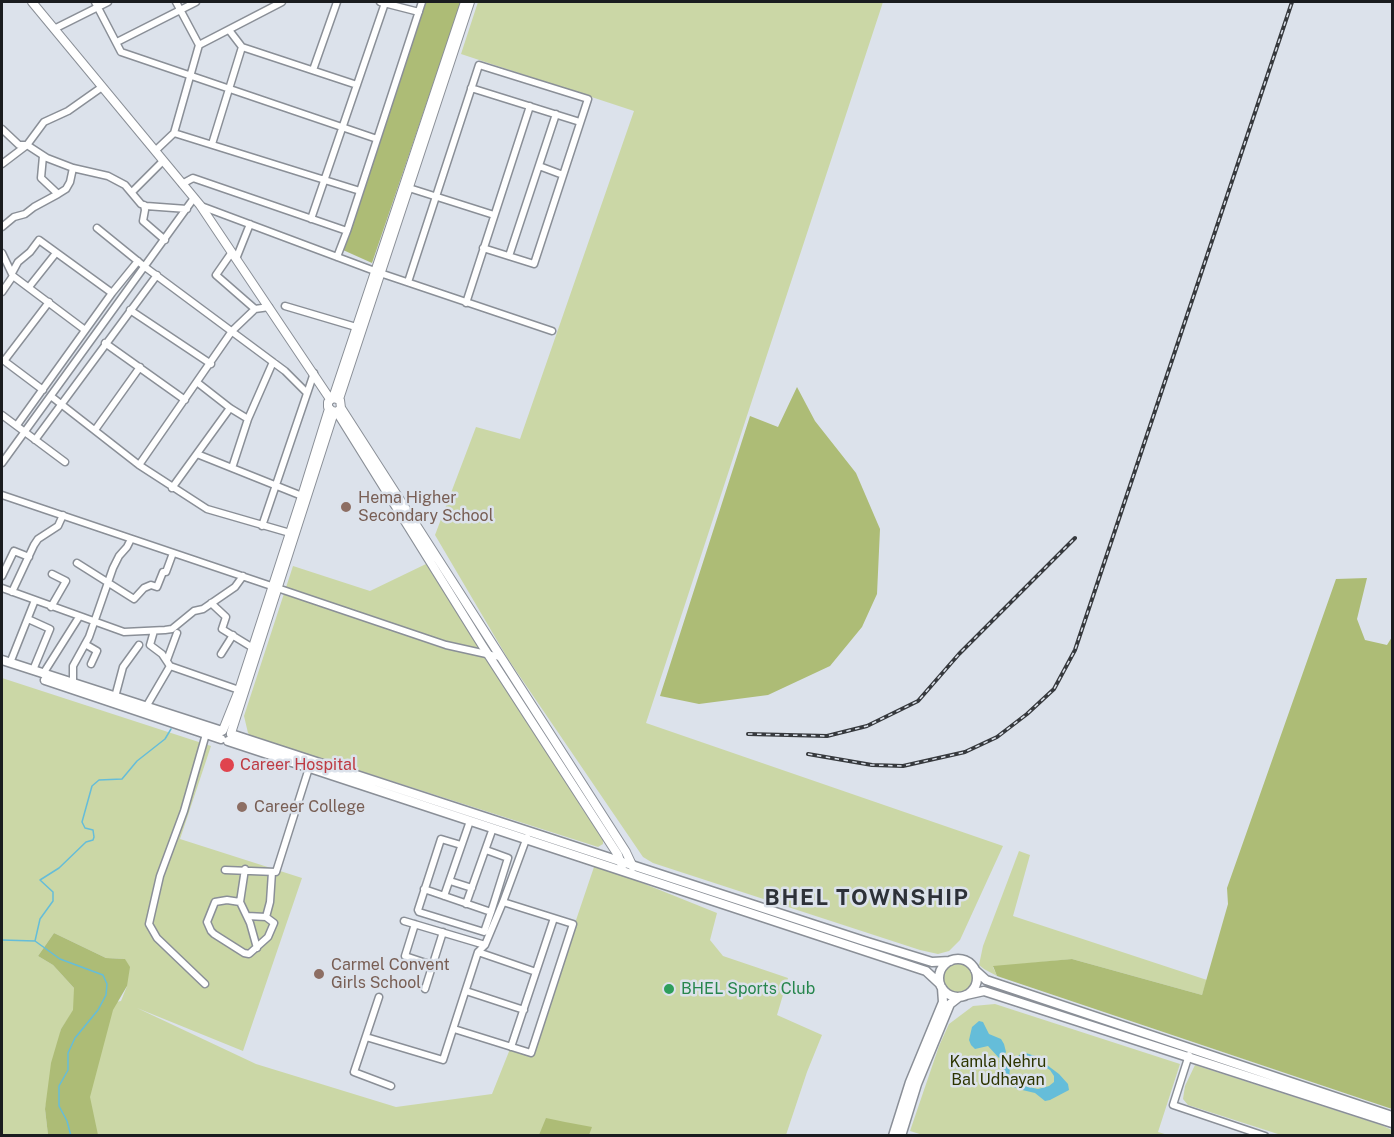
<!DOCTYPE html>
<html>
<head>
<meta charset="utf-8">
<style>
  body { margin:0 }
  #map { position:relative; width:1394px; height:1137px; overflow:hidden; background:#dce2eb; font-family:"Public Sans",sans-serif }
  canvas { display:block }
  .frame { position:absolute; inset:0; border:3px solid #1a1c1f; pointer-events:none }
</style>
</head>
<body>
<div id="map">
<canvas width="1394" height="1137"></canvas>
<div class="frame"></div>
</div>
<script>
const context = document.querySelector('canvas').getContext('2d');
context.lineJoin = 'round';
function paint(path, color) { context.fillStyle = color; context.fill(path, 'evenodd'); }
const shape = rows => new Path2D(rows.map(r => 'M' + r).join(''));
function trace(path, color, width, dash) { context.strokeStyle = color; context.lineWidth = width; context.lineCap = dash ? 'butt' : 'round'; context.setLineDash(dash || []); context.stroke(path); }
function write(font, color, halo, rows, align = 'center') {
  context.font = font + ' "Public Sans",sans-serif'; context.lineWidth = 5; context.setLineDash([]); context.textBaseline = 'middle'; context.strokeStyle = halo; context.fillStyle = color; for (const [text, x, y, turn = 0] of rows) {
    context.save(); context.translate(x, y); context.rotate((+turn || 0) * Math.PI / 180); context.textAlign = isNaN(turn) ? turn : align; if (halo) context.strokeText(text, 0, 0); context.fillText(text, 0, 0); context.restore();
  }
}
const green = shape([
  [478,2,883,2,646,723,1003,846,960,940,949,951,938,954,920,950,653,863,643,857,508,659,435,535,476,427,520,439,634,111,461,54],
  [426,564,581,801,579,804,603,839,603,844,598,847,251,736,248,733,244,716,293,566,370,591],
  [2,678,211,746,180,839,302,878,243,1051,137,1008,256,1064,396,1107,492,1094,510,1049,530,1056,595,864,717,913,710,940,723,956,788,978,777,1015,822,1035,807,1072,786,1135,83,1135,68,1085,111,1003,121,1001,127,986,125,959,106,958,54,933,38,956,53,965,74,988,74,1010,61,1029,45,1109,48,1135,2,1136],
  [1019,851,1030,855,1013,916,1207,980,1202,995,1072,959,993,967,997,976,984,969,979,965,983,946],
  '943 979a15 15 0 1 1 30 0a15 15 0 1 1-30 0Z',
  [988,984,1184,1049,1183,1052,987,987],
  [995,1004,1180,1064,1158,1132,1168,1135,926,1136,910,1131,939,1046,949,1024,973,1006],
  [1195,1065,1381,1125,1392,1130,1392,1135,1281,1135,1188,1105,1183,1099,1185,1086]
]);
const forest = shape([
  [425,2,461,2,372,263,343,250],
  [797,387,815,421,856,473,880,529,877,594,862,627,830,666,768,695,699,704,660,696,750,416,778,427],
  [1367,578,1357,619,1365,640,1387,645,1392,637,1392,1109,997,976,993,966,1072,959,1202,995,1228,904,1227,888,1336,579],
  [54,933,106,958,125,959,130,967,127,986,113,1010,90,1097,98,1135,48,1135,45,1109,51,1063,61,1029,73,1010,74,988,53,965,38,956],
  [546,1118,565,1122,592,1127,589,1135,539,1135]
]);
const water = shape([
  [979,1021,983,1022,989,1034,1001,1039,1004,1044,1006,1052,1003,1056,999,1058,988,1046,975,1049,971,1045,969,1040,972,1027],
  [1026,1053,1035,1056,1059,1074,1068,1084,1069,1090,1050,1100,1045,1101,1035,1093,1018,1089,1009,1085,1005,1079,1004,1070,999,1061,1002,1060,1006,1064,1012,1063,1019,1055],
  [1028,1057,1050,1070,1054,1076,1054,1082,1049,1086,1038,1089,1015,1084,1009,1078,1010,1068,1019,1058]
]);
const stream = shape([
  [2,940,35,941,60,959,103,975,107,984,106,995,98,1010,75,1038,68,1053,68,1070,59,1086,59,1106,67,1121,71,1136],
  [35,941,40,919,53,901,53,892,40,880,59,868,86,842,93,840,94,837,93,830,85,828,82,822,92,786,99,780,122,779,137,761,165,739,171,729]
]);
const minor = shape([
  [95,2,121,52,377,139],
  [380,2,419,12],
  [54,29,108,2],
  [229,30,242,47,357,85],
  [117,42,196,2],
  [199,45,282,2],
  [313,70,337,2],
  [471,88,580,122],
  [2,129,19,145,27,145,47,158,73,168,108,176,125,185,141,204,146,206,187,209],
  [174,133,360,191],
  [212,144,242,47],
  [155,151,174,133,199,45,176,2],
  [43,156,41,178,58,194,66,189,70,182,73,168],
  [2,164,27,145,44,122,68,111,102,87],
  [539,166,563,175],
  [182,184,193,178,347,231],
  [409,188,494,215],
  [132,192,163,161],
  [144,205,145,210,143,221,165,240],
  [201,206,380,273,552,331],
  [311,219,385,3],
  [2,227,14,217,25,214,34,207,58,194],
  [97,228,145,267,285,371,307,393],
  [232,252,216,275,255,309],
  [2,253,13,276,85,330],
  [509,256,556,114],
  [337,257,347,231,422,2],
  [236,259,250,224],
  [12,273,18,262,30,252,39,240,112,293],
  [408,282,479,65,588,99,534,264,483,248],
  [29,287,56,253],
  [2,292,13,276],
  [466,303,530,106],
  [285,306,356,327],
  [130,310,211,364],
  [105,343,185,400],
  [3,360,43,390],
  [4,361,49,302],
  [198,383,230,408,248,419],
  [52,397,139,465,207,509,290,533],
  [2,415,65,462],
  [17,425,112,293,138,261],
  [95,430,140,367],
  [35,440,157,275],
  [197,454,302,496],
  [2,463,194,198],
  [139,465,232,331,255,309,269,307],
  [232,468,248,419,273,362],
  [172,488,230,408],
  [2,495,446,645,500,657],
  [262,526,314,373],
  [77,563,134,599,144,588,151,585,157,587,163,572,166,572,173,553],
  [2,576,14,551,29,557],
  [2,588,124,632,165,630,172,629,194,611,203,609,235,587,243,576],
  [12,592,34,545,38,539,58,526,63,515],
  [211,603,226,617,222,629,253,648],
  [51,607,66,581,52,574],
  [28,619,50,629,33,670],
  [154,631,150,645,162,654,170,666],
  [85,644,97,651,91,664],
  [221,654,233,635],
  [167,660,177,633],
  [10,663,35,600],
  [43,674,79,617],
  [73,683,73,666,89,637,113,568,119,556,127,547,131,539],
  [115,697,123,667,139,645],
  [146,707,170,666,239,690],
  [461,845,441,839,418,910,419,912,484,932,491,912],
  [245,869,240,902,250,923,257,948],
  [225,870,276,872,309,768],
  [450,881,472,888],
  [424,889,491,912,508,858,486,850],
  [444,896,470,821],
  [240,902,227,900,215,902,207,922,211,931,214,934,244,953,249,954,268,937,274,923,266,917,270,902,272,872],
  [466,904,493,828],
  [247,916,266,917],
  [404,921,485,945],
  [415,924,405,956,432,965],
  [478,952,536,972],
  [205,984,157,938,149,924,160,876,184,811,206,734],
  [425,989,443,932],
  [466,991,524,1010],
  [379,997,354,1072,391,1086],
  [454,1029,531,1053,573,924,503,902],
  [366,1037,443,1060,478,952,485,945,503,902,527,837],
  [511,1047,554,918],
  [1189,1055,1173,1105,1265,1136]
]);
const tertiary = shape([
  [32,2,200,205,330,399],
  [333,398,465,2],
  [339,399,470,2],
  [341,408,337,412,332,411,328,407,328,402,333,398,340,400,341,408,626,852,633,867],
  [337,412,482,645,618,855,622,866],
  [223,730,239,690,302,496,329,409],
  [231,733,334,412]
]);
const secondary = shape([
  [2,660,222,731],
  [45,680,221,739],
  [231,734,864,941,932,962,950,961],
  [228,741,926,971,940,984],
  '939 978a19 19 0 1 1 38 0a19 19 0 1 1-38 0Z',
  [975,970,986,980,1392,1116],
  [966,995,984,991,1392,1123],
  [893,1136,910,1082,943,1002,942,988],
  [901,1136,917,1084,950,1004,959,997]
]);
const rail = shape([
  [748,734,827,736,867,726,918,701,959,654,1075,538],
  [808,754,872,765,903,766,965,752,997,737,1027,714,1054,689,1075,650,1292,2]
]);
const markers = [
  [346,507,6,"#8d6e63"],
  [227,765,8,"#e0444e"],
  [242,807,6,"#8d6e63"],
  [319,974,6,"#8d6e63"],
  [669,989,6,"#2e9e5b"]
];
const educationNames = [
  ["Hema Higher",358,498],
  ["Secondary School",358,516],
  ["Career College",254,807],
  ["Carmel Convent",331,965],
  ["Girls School",331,983]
];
const healthNames = [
  ["Career Hospital",240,765]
];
const leisureNames = [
  ["BHEL Sports Club",681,989]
];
const parkNames = [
  ["Kamla Nehru",998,1062],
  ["Bal Udhayan",998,1080]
];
const districtNames = [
  ["BHEL TOWNSHIP",867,898]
];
paint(green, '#cbd7a6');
paint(forest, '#adbc76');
paint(water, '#65bdd9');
trace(stream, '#65bdd9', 1.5);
trace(minor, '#8a8f97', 9);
trace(tertiary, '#8a8f97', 10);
trace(secondary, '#8a8f97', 11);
trace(minor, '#fff', 6);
trace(tertiary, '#fff', 8);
trace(secondary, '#fff', 8);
trace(rail, '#36393d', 4);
trace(rail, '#dce2eb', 1.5, [4.5]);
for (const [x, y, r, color] of markers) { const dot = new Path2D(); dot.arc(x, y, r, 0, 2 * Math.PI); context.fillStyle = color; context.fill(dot); trace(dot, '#dce2eb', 2); }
write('16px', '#785e54', '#dce2eb', educationNames, 'left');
write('16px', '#be3a42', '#dce2eb', healthNames, 'left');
write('16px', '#27864d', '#dce2eb', leisureNames, 'left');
write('16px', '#2d3500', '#dce2eb', parkNames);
context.letterSpacing = '1.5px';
write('bold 22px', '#2d3138', '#dce2eb', districtNames);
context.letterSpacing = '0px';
</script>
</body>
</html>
